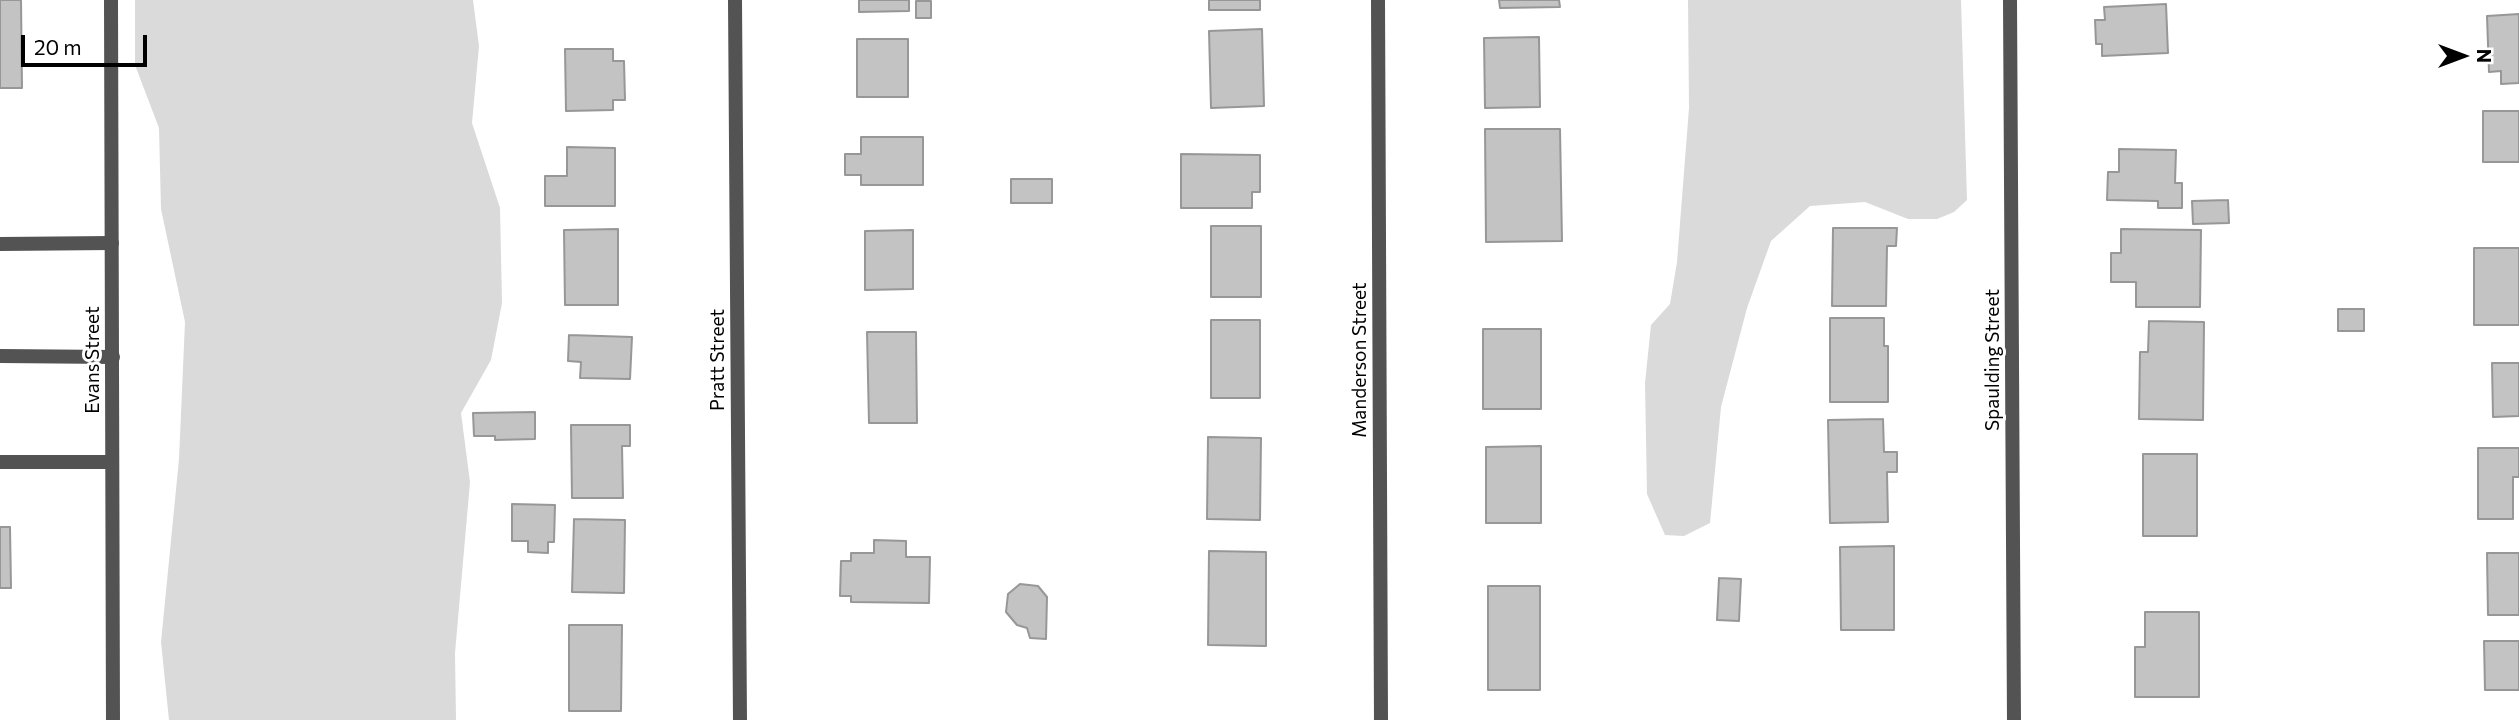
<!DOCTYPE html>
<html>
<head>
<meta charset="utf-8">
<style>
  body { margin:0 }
  #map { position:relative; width:2519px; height:720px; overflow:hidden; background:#fff; font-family:Commissioner,sans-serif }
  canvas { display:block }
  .north { position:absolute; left:2428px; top:21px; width:70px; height:70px; -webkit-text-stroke:5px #fff; paint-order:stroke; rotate:90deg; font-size:19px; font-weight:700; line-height:28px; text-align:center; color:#000 }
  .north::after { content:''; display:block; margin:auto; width:24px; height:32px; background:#000; clip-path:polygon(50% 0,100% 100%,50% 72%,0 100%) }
  .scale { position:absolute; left:21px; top:35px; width:126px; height:32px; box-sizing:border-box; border:4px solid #000; border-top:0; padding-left:9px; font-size:21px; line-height:24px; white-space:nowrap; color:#000; -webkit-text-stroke:5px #fff; paint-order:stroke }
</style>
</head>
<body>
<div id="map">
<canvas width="2519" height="720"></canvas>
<div class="north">N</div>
<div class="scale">20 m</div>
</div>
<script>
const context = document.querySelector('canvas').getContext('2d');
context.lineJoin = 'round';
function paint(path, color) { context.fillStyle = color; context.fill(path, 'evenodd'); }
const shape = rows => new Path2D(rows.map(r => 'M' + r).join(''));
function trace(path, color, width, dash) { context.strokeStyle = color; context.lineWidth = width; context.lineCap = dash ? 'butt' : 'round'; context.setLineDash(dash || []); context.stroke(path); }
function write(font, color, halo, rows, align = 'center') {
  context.font = font + ' Commissioner,sans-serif'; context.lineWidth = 6; context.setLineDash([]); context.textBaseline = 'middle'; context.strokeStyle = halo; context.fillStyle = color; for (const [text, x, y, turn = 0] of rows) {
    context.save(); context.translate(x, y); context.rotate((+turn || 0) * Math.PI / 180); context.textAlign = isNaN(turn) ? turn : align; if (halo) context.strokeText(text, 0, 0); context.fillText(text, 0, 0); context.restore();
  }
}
const green = shape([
  [135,0,473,0,479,46,472,123,500,208,502,303,491,360,461,413,470,482,455,653,456,720,169,720,161,642,179,459,185,322,161,209,159,128,135,65],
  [1688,0,1961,0,1967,200,1954,212,1937,219,1908,219,1865,202,1810,206,1771,241,1747,308,1721,407,1710,523,1684,536,1665,535,1647,494,1645,383,1651,325,1670,304,1677,262,1689,108]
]);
const building = shape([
  [0,0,21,0,22,88,0,88,0,0],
  [859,0,909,0,909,11,859,12,859,0],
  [1209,0,1260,0,1260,10,1209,10,1209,0],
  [1499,0,1559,0,1560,7,1500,8,1499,0],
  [916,1,931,1,931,18,916,18,916,1],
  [2166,4,2168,53,2102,56,2102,44,2096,44,2095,20,2105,20,2104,7,2166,4],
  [2519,14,2519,83,2501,84,2501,71,2489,72,2487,16,2519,14],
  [1262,29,1264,106,1211,108,1209,31,1262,29],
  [1539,37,1540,107,1485,108,1484,38,1539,37],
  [857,39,908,39,908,97,857,97,857,39],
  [565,49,613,49,613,61,624,61,625,100,613,100,613,110,566,111,565,49],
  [2483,111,2519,111,2519,162,2483,162,2483,111],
  [1485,129,1560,129,1562,241,1486,242,1485,129],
  [861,137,923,137,923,185,861,185,861,175,845,175,845,154,861,154,861,137],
  [567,147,615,148,615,206,545,206,545,176,567,176,567,147],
  [2119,149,2176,150,2175,183,2182,183,2182,208,2158,208,2158,201,2107,200,2108,172,2119,172,2119,149],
  [1181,154,1260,155,1260,192,1252,192,1252,208,1181,208,1181,154],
  [1011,179,1052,179,1052,203,1011,203,1011,179],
  [2228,200,2229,223,2193,224,2192,201,2228,200],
  [1211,226,1261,226,1261,297,1211,297,1211,226],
  [1833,228,1897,228,1896,246,1887,246,1886,306,1832,306,1833,228],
  [618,229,618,305,565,305,564,230,618,229],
  [2121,229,2201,230,2200,307,2136,307,2136,282,2111,282,2111,253,2121,253,2121,229],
  [913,230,913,289,865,290,865,231,913,230],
  [2474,248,2519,248,2519,325,2474,325,2474,248],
  [2338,309,2364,309,2364,331,2338,331,2338,309],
  [1830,318,1884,318,1884,346,1888,346,1888,402,1830,402,1830,318],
  [1211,320,1260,320,1260,398,1211,398,1211,320],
  [2149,321,2204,322,2203,420,2139,419,2140,352,2148,352,2149,321],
  [1483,329,1541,329,1541,409,1483,409,1483,329],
  [867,332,916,332,917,423,869,423,867,332],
  [569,335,632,337,630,379,580,378,581,362,568,361,569,335],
  [2492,363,2519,363,2519,416,2493,417,2492,363],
  [535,412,535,439,495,440,495,436,474,436,473,413,535,412],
  [1883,419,1884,452,1897,452,1897,472,1887,472,1888,522,1830,523,1828,420,1883,419],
  [571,425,630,425,630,446,622,446,623,498,572,498,571,425],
  [1208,437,1261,438,1260,520,1207,519,1208,437],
  [1541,446,1541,523,1486,523,1486,447,1541,446],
  [2478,448,2519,448,2519,477,2513,477,2513,519,2478,519,2478,448],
  [2143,454,2197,454,2197,536,2143,536,2143,454],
  [512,504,555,505,554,542,548,542,548,553,528,552,528,541,512,541,512,504],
  [574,519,625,520,624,593,572,592,574,519],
  [0,527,10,527,11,588,0,588,0,527],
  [874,540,906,541,906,557,930,557,929,603,851,602,851,596,840,596,841,561,851,561,851,553,874,553,874,540],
  [1894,546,1894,630,1841,630,1840,547,1894,546],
  [1209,551,1266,552,1266,646,1208,645,1209,551],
  [2487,553,2519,553,2519,615,2488,615,2487,553],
  [1719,578,1741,579,1739,621,1717,620,1719,578],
  [1020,584,1038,586,1047,597,1046,639,1030,638,1027,628,1017,625,1006,612,1008,594,1020,584],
  [1488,586,1540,586,1540,690,1488,690,1488,586],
  [2145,612,2199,612,2199,697,2135,697,2135,647,2145,647,2145,612],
  [569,625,622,625,621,711,569,711,569,625],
  [2484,641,2519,641,2519,690,2485,690,2484,641]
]);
const service = shape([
  [0,244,112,243],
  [0,356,113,357],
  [0,462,112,462]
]);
const minor = shape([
  [111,0,113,720],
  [735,0,740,720],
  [1378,0,1381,720],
  [2010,0,2014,720]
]);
const streetNames = [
  ["Evans Street",93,360,-90],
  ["Pratt Street",718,360,-90],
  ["Manderson Street",1360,360,-90],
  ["Spaulding Street",1993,360,-90]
];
paint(green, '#dadada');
paint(building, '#c3c3c3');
trace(building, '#979797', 2);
trace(service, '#535353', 14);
trace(minor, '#535353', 14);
write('19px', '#000', '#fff', streetNames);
</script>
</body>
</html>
